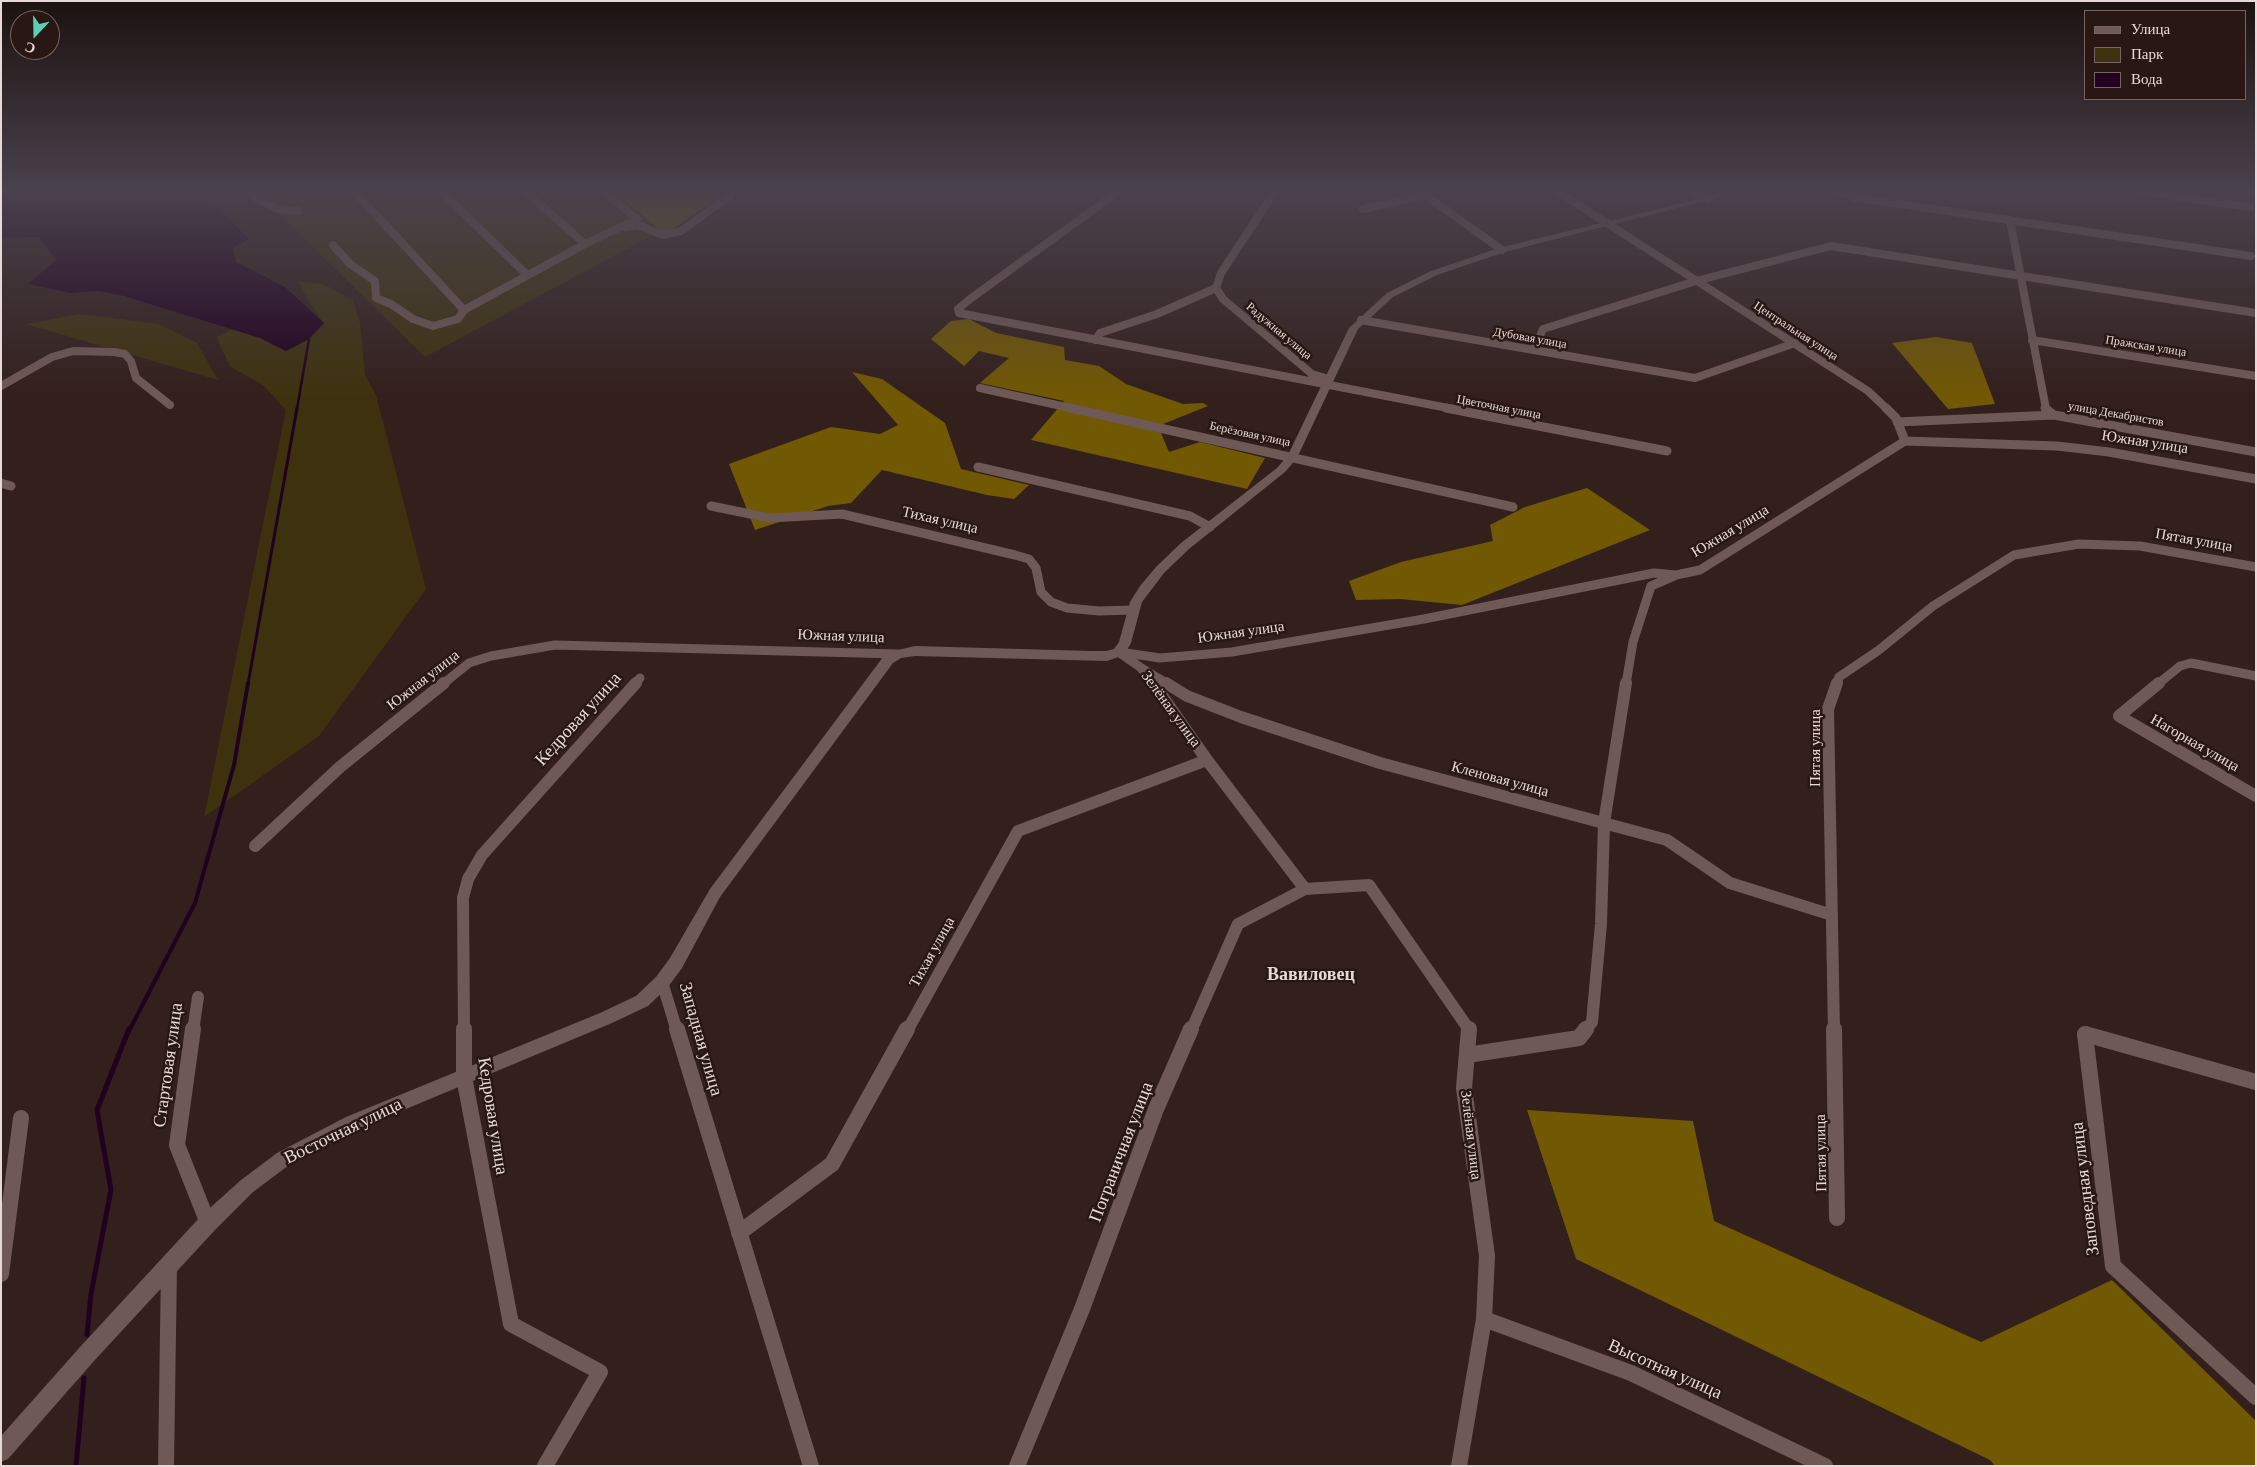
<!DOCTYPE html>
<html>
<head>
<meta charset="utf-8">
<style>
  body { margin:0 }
  #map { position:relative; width:2257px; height:1467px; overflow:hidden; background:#33201d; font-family:"Crimson Pro",serif }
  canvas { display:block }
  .frame { position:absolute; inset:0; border:2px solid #e6d9d7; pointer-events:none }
  .legend { position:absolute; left:2084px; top:10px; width:162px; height:90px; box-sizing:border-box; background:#291714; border:1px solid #756562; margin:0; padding:6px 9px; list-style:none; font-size:15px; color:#e6d9d7 }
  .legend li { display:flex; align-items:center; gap:10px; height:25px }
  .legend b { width:25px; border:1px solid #756562 }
  .north { position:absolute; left:10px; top:10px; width:50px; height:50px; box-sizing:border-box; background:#291714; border:1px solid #756562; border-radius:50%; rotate:201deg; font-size:14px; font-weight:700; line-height:20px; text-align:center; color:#e6d9d7 }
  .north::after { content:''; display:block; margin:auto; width:18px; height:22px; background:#5dceb9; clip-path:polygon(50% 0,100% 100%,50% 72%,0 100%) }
</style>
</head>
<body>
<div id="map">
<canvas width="2257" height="1467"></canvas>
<div class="frame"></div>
<ul class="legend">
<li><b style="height:6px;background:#6f5956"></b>Улица</li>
<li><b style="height:14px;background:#3e320e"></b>Парк</li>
<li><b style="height:14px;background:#200120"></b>Вода</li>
</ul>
<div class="north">С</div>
</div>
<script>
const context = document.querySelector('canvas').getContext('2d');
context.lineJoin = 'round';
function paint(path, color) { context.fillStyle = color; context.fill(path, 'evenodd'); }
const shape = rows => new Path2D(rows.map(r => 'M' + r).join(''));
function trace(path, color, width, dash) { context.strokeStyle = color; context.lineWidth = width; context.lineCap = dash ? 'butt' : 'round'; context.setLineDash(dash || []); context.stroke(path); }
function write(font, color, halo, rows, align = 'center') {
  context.font = font + ' "Crimson Pro",serif'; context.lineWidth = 5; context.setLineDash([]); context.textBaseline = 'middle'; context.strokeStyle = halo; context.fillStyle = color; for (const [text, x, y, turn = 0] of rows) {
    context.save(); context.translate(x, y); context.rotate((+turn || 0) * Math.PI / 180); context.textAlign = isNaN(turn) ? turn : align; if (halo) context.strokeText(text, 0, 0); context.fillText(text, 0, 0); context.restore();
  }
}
const green = shape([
  [256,191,706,191,666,228,425,357],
  [298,281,323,284,353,300,360,323,365,375,376,395,426,589,319,736,204,817,286,410,263,385,231,367,221,348,217,337,232,329,260,338,286,351,309,339,324,324,303,292],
  [80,314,159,324,197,343,218,380,26,324]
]);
const forest = shape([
  [613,191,724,191,711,203,665,234],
  [969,319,996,333,1064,347,1065,360,1099,366,1126,384,1183,404,1203,403,1208,406,1158,426,1169,452,1200,442,1265,458,1247,489,1031,440,1064,401,980,383,1009,358,979,351,964,366,931,339,951,321],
  [1936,337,1972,343,1995,404,1948,409,1892,343],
  [852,372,882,379,945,423,961,469,1029,485,1014,499,987,495,882,470,851,503,828,506,755,530,729,464,831,427,880,434,898,425],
  [1587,488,1650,530,1462,605,1400,599,1356,600,1349,581,1401,562,1493,541,1490,525,1525,507],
  [1527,1110,1693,1121,1714,1221,1981,1342,2112,1280,2256,1421,2256,1466,1995,1466,1990,1460,1576,1259]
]);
const water = shape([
  [1,191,181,191,221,211,249,239,233,248,236,262,285,287,324,323,309,339,286,351,260,338,124,296,99,291,71,293,28,284,56,260,39,237,1,238]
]);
const streamFar3 = shape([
  [297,409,309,339]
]);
const streamFar2 = shape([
  [248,684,297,408]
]);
const streamFar1 = shape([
  [129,1031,195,903,234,765,248,683]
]);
const stream = shape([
  [87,1335,91,1294,111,1190,97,1110,129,1029],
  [76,1466,84,1378]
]);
const minorFar3 = shape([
  [248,191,256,198,277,209,298,211],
  [354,191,464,310],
  [441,191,527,275],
  [525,191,585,244],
  [1119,191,970,299,958,309,959,313,1453,409],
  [1275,191,1221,273,1216,288,1223,299,1312,374,1329,379],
  [1420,191,1502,250],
  [1557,191,1868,391,1887,409],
  [1694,191,1708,199],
  [1833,191,1853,197,2251,256],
  [2138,191,2250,207],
  [1363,209,1425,195],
  [2010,220,2046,409],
  [626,227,638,225,663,235,681,231,731,195,732,191],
  [333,245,350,264,375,281,376,298,391,304,413,319,433,326,458,319,464,310,585,244,637,219,603,191],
  [1361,320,1695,378,1795,343],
  [1095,340,1100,333,1157,314,1216,288],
  [2032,340,2256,376],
  [1534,350,1543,329,1696,281,1831,246,2256,313],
  [1,386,52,357,73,351,114,352,125,354,131,361,136,378,170,405],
  [980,388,1075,409]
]);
const minorFar2 = shape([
  [1070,408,1513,507],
  [1446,408,1667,451],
  [1886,408,1896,418,1905,441],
  [2045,408,2054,415,2256,452],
  [1897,422,2054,415],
  [978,467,1190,516,1210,527],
  [1,483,11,486],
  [711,506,770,518,842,514,1015,555,1029,559,1036,568,1041,592,1051,602,1067,608,1099,611,1133,610],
  [1119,652,1160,658,1232,652,1424,619,1654,573,1676,575,1700,570,1905,441,2057,446,2109,452,2256,479],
  [1120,653,1140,667,1154,684],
  [1140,667,1168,684],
  [443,684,469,663,491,656,555,645,898,654],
  [635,684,640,678],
  [1626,684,1633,642,1651,586,1674,576],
  [1837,684,1839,677,1879,650,1933,606,2014,555,2079,544,2140,546,2256,567],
  [2158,684,2180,666,2191,663,2256,676]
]);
const minorFar1 = shape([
  [1153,683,1207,760,1305,889],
  [1166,683,1187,696,1241,717,1380,763,1667,840,1730,883,1832,915],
  [2159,683,2119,716,2256,796],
  [255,846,340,767,444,683],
  [662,982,677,1031],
  [193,1031,198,997],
  [464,1031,463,898,468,879,482,855,636,683],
  [907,1031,1018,831,1207,760],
  [1191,1031,1238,924,1305,889,1369,885,1470,1031],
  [1585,1031,1592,1022,1601,924,1604,823,1626,683],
  [1834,1031,1828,709,1837,683]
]);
const minor = shape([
  [193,1029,177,1145,208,1223],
  [464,1029,464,1077,511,1324,600,1372,545,1466],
  [677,1029,811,1466],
  [1834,1029,1837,1218],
  [1467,1055,1579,1038,1586,1029],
  [2256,1082,2085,1034,2113,1266,2256,1397],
  [739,1233,832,1164,907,1029],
  [1,1274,21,1118],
  [1484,1319,1631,1373,1825,1466],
  [166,1466,169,1266],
  [1017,1466,1082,1309,1156,1109,1191,1029],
  [1459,1466,1484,1319,1487,1256,1464,1088,1469,1029]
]);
const tertiary = shape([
  [1731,191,1744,191,1505,252,1437,275,1393,297,1358,329,1297,458,1285,472,1189,549,1164,573,1142,602,1131,643,1124,655,1107,661,915,656,901,658,893,663,720,897,682,968,668,987,648,1006,612,1023,358,1129,289,1165,253,1192,215,1230,94,1361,8,1459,1,1462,1,1436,80,1347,201,1216,241,1180,277,1153,346,1117,600,1013,636,996,656,977,670,958,710,889,883,657,893,651,915,646,1091,651,1106,651,1114,649,1119,642,1130,602,1140,586,1156,567,1181,543,1277,468,1288,455,1349,328,1387,293,1431,271,1499,248,1731,191]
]);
const farStreetnames = [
  ["Радужная улица",1279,331,40],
  ["Центральная улица",1796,331,33],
  ["Дубовая улица",1530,338,10],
  ["Пражская улица",2146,346,9],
  ["Цветочная улица",1499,407,11],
  ["улица Декабристов",2116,414,10],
  ["Берёзовая улица",1250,434,12]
];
const streetNames = [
  ["Южная улица",2145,442,9],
  ["Тихая улица",940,520,13],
  ["Южная улица",1730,531,-31],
  ["Пятая улица",2194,540,10],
  ["Южная улица",1241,632,-8],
  ["Южная улица",841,636,2],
  ["Южная улица",423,680,-38],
  ["Зелёная улица",1171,709,54],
  ["Нагорная улица",2195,743,30],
  ["Пятая улица",1815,748,-90],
  ["Кленовая улица",1500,779,15],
  ["Тихая улица",932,952,-61],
  ["Зелёная улица",1471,1135,83],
  ["Пятая улица",1821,1153,-91]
];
const nearStreetnames = [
  ["Кедровая улица",578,719,-48],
  ["Западная улица",701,1039,74],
  ["Стартовая улица",168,1065,-82],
  ["Кедровая улица",493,1116,81],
  ["Восточная улица",343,1131,-26],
  ["Пограничная улица",1121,1152,-69],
  ["Заповедная улица",2085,1189,-97],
  ["Высотная улица",1665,1369,24]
];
const quarterNames = [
  ["Вавиловец",1311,974]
];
paint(green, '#3e320e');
paint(forest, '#715803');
paint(water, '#200120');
trace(streamFar3, '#200120', 2.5);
trace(streamFar2, '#200120', 3);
trace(streamFar1, '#200120', 4);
trace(stream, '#200120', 5);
trace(minorFar3, '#6f5956', 8);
trace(minorFar2, '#6f5956', 9);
trace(minorFar1, '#6f5956', 12);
trace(minor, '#6f5956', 16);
paint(tertiary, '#6f5956');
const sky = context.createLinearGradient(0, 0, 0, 396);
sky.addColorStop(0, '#1c1210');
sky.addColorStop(0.48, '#4a424c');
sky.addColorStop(1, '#4a424c00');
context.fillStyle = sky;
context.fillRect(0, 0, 2257, 396);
write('12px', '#e6d9d7', '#291714', farStreetnames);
write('15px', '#e6d9d7', '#291714', streetNames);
write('18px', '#e6d9d7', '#291714', nearStreetnames);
write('bold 18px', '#e6d9d7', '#291714', quarterNames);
</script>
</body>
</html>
